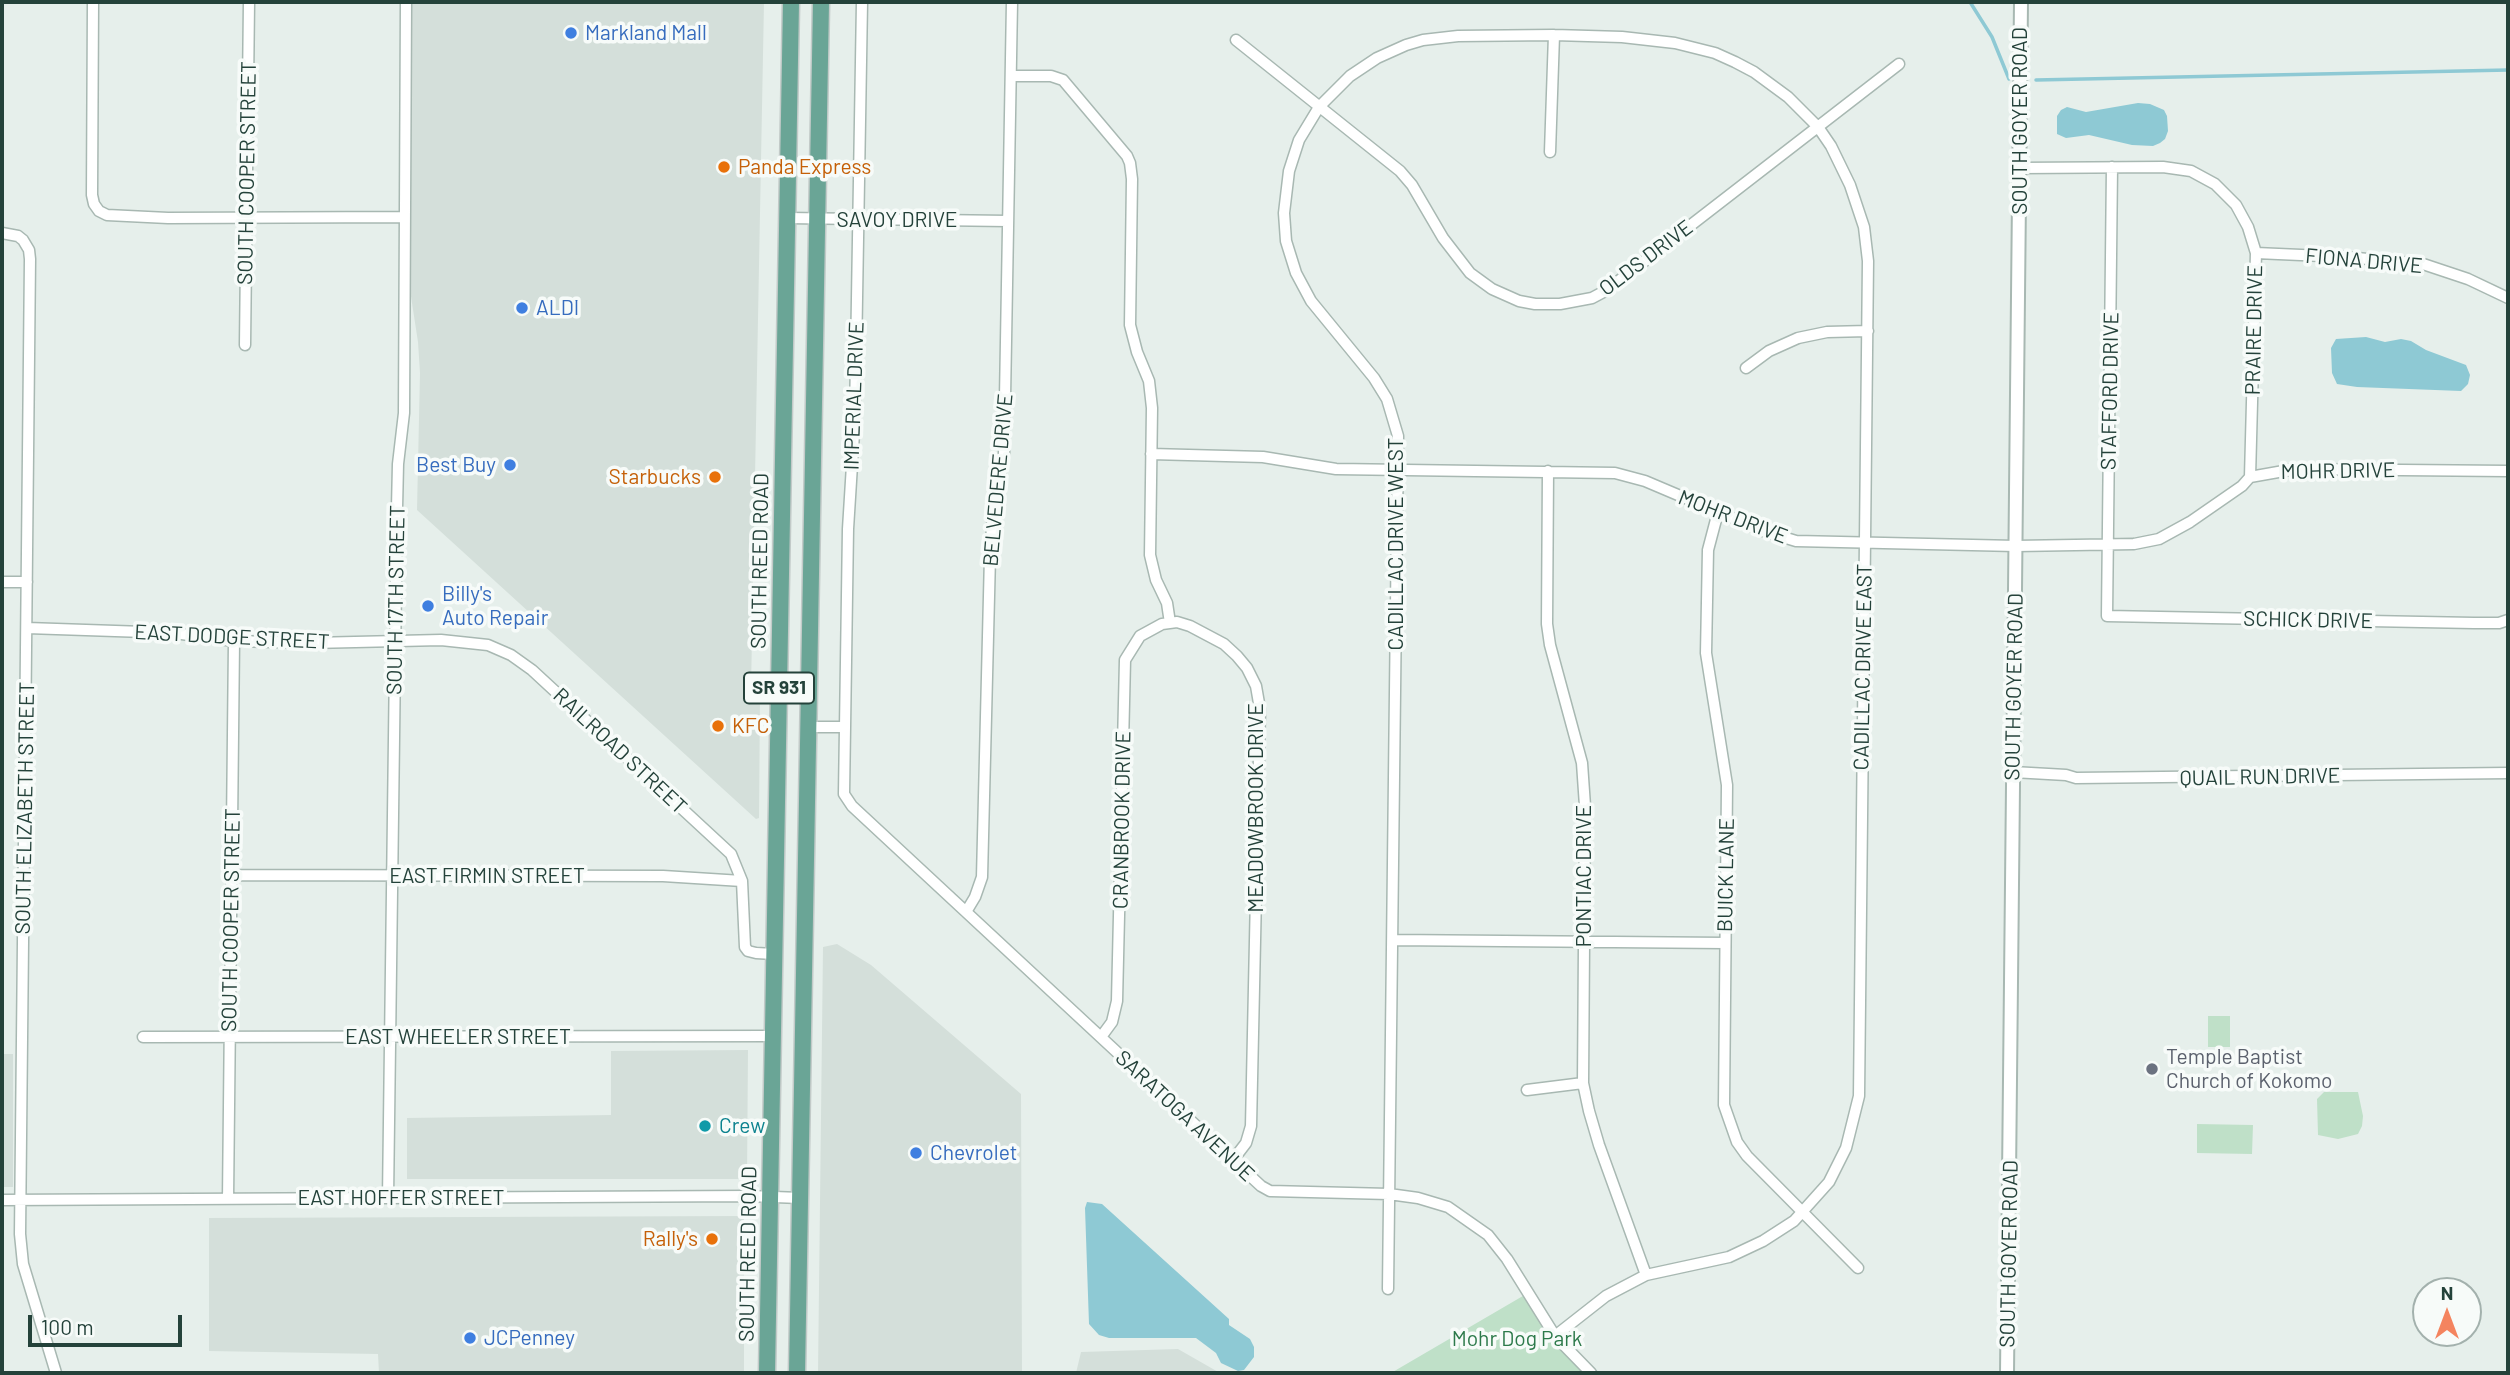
<!DOCTYPE html>
<html>
<head>
<meta charset="utf-8">
<style>
  body { margin:0 }
  #map { position:relative; width:2510px; height:1375px; overflow:hidden; background:#e6efeb; font-family:Barlow,sans-serif }
  canvas { display:block }
  .frame { position:absolute; inset:0; border:4px solid #24423a; pointer-events:none }
  .north { position:absolute; left:2412px; top:1277px; width:70px; height:70px; box-sizing:border-box; background:#f7fbf9; border:2px solid #a3b1ad; border-radius:50%; rotate:0deg; font-size:19px; font-weight:700; line-height:28px; text-align:center; color:#24423a }
  .north::after { content:''; display:block; margin:auto; width:24px; height:32px; background:#f4845f; clip-path:polygon(50% 0,100% 100%,50% 72%,0 100%) }
  .scale { position:absolute; left:28px; top:1315px; width:154px; height:32px; box-sizing:border-box; border:4px solid #24423a; border-top:0; padding-left:9px; font-size:21px; line-height:24px; white-space:nowrap; color:#24423a; -webkit-text-stroke:5px #f7fbf9; paint-order:stroke }
</style>
</head>
<body>
<div id="map">
<canvas width="2510" height="1375"></canvas>
<div class="frame"></div>
<div class="north">N</div>
<div class="scale">100 m</div>
</div>
<script>
const context = document.querySelector('canvas').getContext('2d');
context.lineJoin = 'round';
function paint(path, color) { context.fillStyle = color; context.fill(path, 'evenodd'); }
const shape = rows => new Path2D(rows.map(r => 'M' + r).join(''));
function trace(path, color, width, dash) { context.strokeStyle = color; context.lineWidth = width; context.lineCap = dash ? 'butt' : 'round'; context.setLineDash(dash || []); context.stroke(path); }
function write(font, color, halo, rows, align = 'center') {
  context.font = font + ' Barlow,sans-serif'; context.lineWidth = 7; context.setLineDash([]); context.textBaseline = 'middle'; context.strokeStyle = halo; context.fillStyle = color; for (const [text, x, y, turn = 0] of rows) {
    context.save(); context.translate(x, y); context.rotate((+turn || 0) * Math.PI / 180); context.textAlign = isNaN(turn) ? turn : align; if (halo) context.strokeText(text, 0, 0); context.fillText(text, 0, 0); context.restore();
  }
}
const built = shape([
  [412,2,764,2,751,688,760,697,759,818,756,819,417,510,420,373,418,342,410,290],
  [837,944,871,965,1021,1094,1022,1373,818,1373,823,947],
  [748,1050,747,1179,407,1179,407,1118,611,1115,611,1051],
  [2,1054,13,1054,13,1187,2,1187],
  [744,1216,744,1373,379,1373,378,1354,209,1351,209,1218],
  [1178,1349,1220,1373,1076,1373,1081,1352]
]);
const green = shape([
  [2208,1016,2230,1016,2230,1047,2208,1047],
  [2324,1092,2358,1092,2363,1116,2362,1126,2358,1134,2338,1139,2318,1135,2317,1099],
  [2197,1124,2253,1125,2252,1154,2197,1153],
  [1528,1293,1591,1373,1391,1373]
]);
const water = shape([
  [2138,103,2150,104,2164,110,2167,116,2168,131,2165,139,2160,143,2153,146,2132,145,2089,135,2066,138,2057,134,2057,116,2061,110,2067,107,2086,112],
  [2366,337,2385,342,2401,339,2411,341,2426,350,2466,365,2470,375,2468,384,2461,391,2357,387,2337,384,2332,373,2331,348,2336,339],
  [1087,1202,1102,1204,1229,1319,1229,1325,1250,1339,1254,1347,1254,1357,1244,1370,1238,1371,1221,1363,1216,1353,1196,1338,1109,1338,1099,1335,1089,1324,1085,1208]
]);
const stream = shape([
  [1970,2,1992,37,2009,79],
  [2036,80,2508,70]
]);
const minor = shape([
  [93,2,92,195,94,204,99,211,107,215,168,218,405,217],
  [862,2,855,417,848,529,844,794,852,806,1261,1186,1270,1191,1389,1194,1418,1198,1448,1207,1488,1235,1507,1259,1555,1336,1591,1373],
  [1236,40,1400,171,1412,185,1443,238,1470,273,1492,289,1519,301,1535,304,1560,304,1592,298,1607,290,1899,64],
  [1012,76,1051,76,1063,80,1127,156,1130,163,1132,179,1130,325,1137,352,1149,381,1152,408,1150,555,1156,580,1167,603,1170,623],
  [1550,152,1554,35],
  [2112,167,2107,616,2474,623,2499,623,2508,620],
  [2020,168,2163,167,2191,171,2215,184,2236,205,2248,227,2256,253,2250,477],
  [787,218,1008,221],
  [2,233,18,236,23,240,29,250,30,259,20,1234,23,1264,56,1373],
  [2256,253,2346,257,2423,264,2468,279,2508,298],
  [245,345,249,2],
  [1746,368,1769,351,1798,338,1827,332,1868,331],
  [1151,454,1263,457,1336,469,1615,473,1645,481,1763,531,1796,541,2016,546,2134,544,2159,539,2190,522,2242,486,2250,477,2295,469,2508,471],
  [1548,471,1547,624,1550,645,1582,763,1585,806,1583,1083,1589,1111,1599,1145,1646,1275],
  [1718,512,1708,550,1706,653,1727,785,1724,1105,1737,1142,1747,1156,1858,1268],
  [2,582,27,582],
  [27,628,174,633,234,641,312,643,441,640,488,645,511,655,532,670,731,854,742,881,745,947,748,951,756,953,774,954],
  [808,727,844,727],
  [2013,772,2066,775,2076,778,2508,773],
  [232,875,663,876,742,881],
  [966,912,975,897,982,877,990,556,993,513,1004,454,1012,2],
  [1393,940,1725,943],
  [143,1037,773,1036],
  [1101,1037,1112,1022,1117,1001,1125,660,1140,636,1162,624,1177,622,1190,626,1224,644,1237,656,1247,668,1256,686,1260,709,1251,1126,1246,1143,1233,1160],
  [1527,1090,1583,1083],
  [388,1198,397,508,398,464,404,413,406,2],
  [228,1199,234,641],
  [2,1200,749,1196,800,1198],
  [1388,1289,1398,436,1387,399,1374,378,1311,301,1296,273,1286,241,1284,213,1289,171,1299,140,1319,107,1350,76,1377,58,1406,45,1423,40,1458,36,1554,35,1622,37,1675,43,1715,53,1735,62,1754,72,1788,97,1818,127,1831,146,1850,185,1864,227,1868,261,1859,1096,1846,1148,1829,1182,1794,1221,1763,1241,1729,1257,1646,1275,1606,1296,1555,1336]
]);
const tertiary = shape([
  [2007,1373,2021,2]
]);
const primary = shape([
  [767,1373,791,2],
  [797,1373,821,2]
]);
const markers = [
  [571,33,7,"#3f7fe0"],
  [724,167,7,"#e8710a"],
  [522,308,7,"#3f7fe0"],
  [510,465,7,"#3f7fe0"],
  [715,477,7,"#e8710a"],
  [428,606,7,"#3f7fe0"],
  [718,726,7,"#e8710a"],
  [2152,1069,7,"#6b7280"],
  [705,1126,7,"#0f9aa8"],
  [916,1153,7,"#3f7fe0"],
  [712,1239,7,"#e8710a"],
  [470,1338,7,"#3f7fe0"]
];
const shields = [
  [779,688,70]
];
const shieldNames = [
  ["SR 931",779,688]
];
const shopNames = [
  ["Markland Mall",585,33],
  ["ALDI",536,308],
  ["Best Buy",496,465,"right"],
  ["Billy's",442,594],
  ["Auto Repair",442,618],
  ["Chevrolet",930,1153],
  ["JCPenney",484,1338]
];
const streetNames = [
  ["SOUTH GOYER ROAD",2020,121,-90],
  ["SOUTH COOPER STREET",247,173,-89],
  ["SAVOY DRIVE",897,220],
  ["OLDS DRIVE",1646,258,-37],
  ["FIONA DRIVE",2364,261,5],
  ["PRAIRE DRIVE",2254,330,-89],
  ["STAFFORD DRIVE",2110,391,-89],
  ["IMPERIAL DRIVE",854,396,-88],
  ["MOHR DRIVE",2338,471,-1],
  ["BELVEDERE DRIVE",998,480,-85],
  ["MOHR DRIVE",1733,517,21],
  ["CADILLAC DRIVE WEST",1396,544,-90],
  ["SOUTH REED ROAD",760,561,-89],
  ["SOUTH 17TH STREET",396,600,-89],
  ["SCHICK DRIVE",2308,620,1],
  ["EAST DODGE STREET",232,637,3],
  ["CADILLAC DRIVE EAST",1863,667,-89],
  ["SOUTH GOYER ROAD",2014,687,-89],
  ["RAILROAD STREET",620,751,43],
  ["QUAIL RUN DRIVE",2260,777,-1],
  ["SOUTH ELIZABETH STREET",25,808,-89],
  ["MEADOWBROOK DRIVE",1256,808,-90],
  ["CRANBROOK DRIVE",1122,820,-89],
  ["BUICK LANE",1726,875,-89],
  ["EAST FIRMIN STREET",487,876],
  ["PONTIAC DRIVE",1584,876,-90],
  ["SOUTH COOPER STREET",231,920,-89],
  ["EAST WHEELER STREET",458,1037],
  ["SARATOGA AVENUE",1185,1116,43],
  ["EAST HOFFER STREET",401,1198],
  ["SOUTH REED ROAD",748,1254,-89],
  ["SOUTH GOYER ROAD",2009,1254,-89]
];
const foodNames = [
  ["Panda Express",738,167],
  ["Starbucks",701,477,"right"],
  ["KFC",732,726],
  ["Rally's",698,1239,"right"]
];
const worshipNames = [
  ["Temple Baptist",2166,1057],
  ["Church of Kokomo",2166,1081]
];
const cultureNames = [
  ["Crew",719,1126]
];
const parkNames = [
  ["Mohr Dog Park",1517,1339]
];
paint(built, '#d4dfda');
paint(green, '#bfe0c8');
paint(water, '#8ec9d4');
trace(stream, '#8ec9d4', 3.5);
trace(minor, '#a8b8b2', 13);
trace(tertiary, '#a8b8b2', 16);
trace(primary, '#c2cac8', 19);
trace(minor, '#fff', 10);
trace(tertiary, '#fff', 12);
trace(primary, '#6aa596', 16);
for (const [x, y, r, color] of markers) { const dot = new Path2D(); dot.arc(x, y, r, 0, 2 * Math.PI); context.fillStyle = color; context.fill(dot); trace(dot, '#f7fbf9', 2.5); }
for (const [x, y, w] of shields) { const box = new Path2D(); box.roundRect(x - w / 2, y - 15.5, w, 31, 5); context.fillStyle = '#f7fbf9'; context.fill(box); trace(box, '#24423a', 2); }
write('bold 19px', '#24423a', null, shieldNames);
write('21px', '#366cbe', '#f7fbf9', shopNames, 'left');
write('21px', '#24423a', '#f7fbf9', streetNames);
write('21px', '#c56008', '#f7fbf9', foodNames, 'left');
write('21px', '#5b616d', '#f7fbf9', worshipNames, 'left');
write('21px', '#0d838f', '#f7fbf9', cultureNames, 'left');
write('21px', '#2d7a4b', '#f7fbf9', parkNames);
</script>
</body>
</html>
